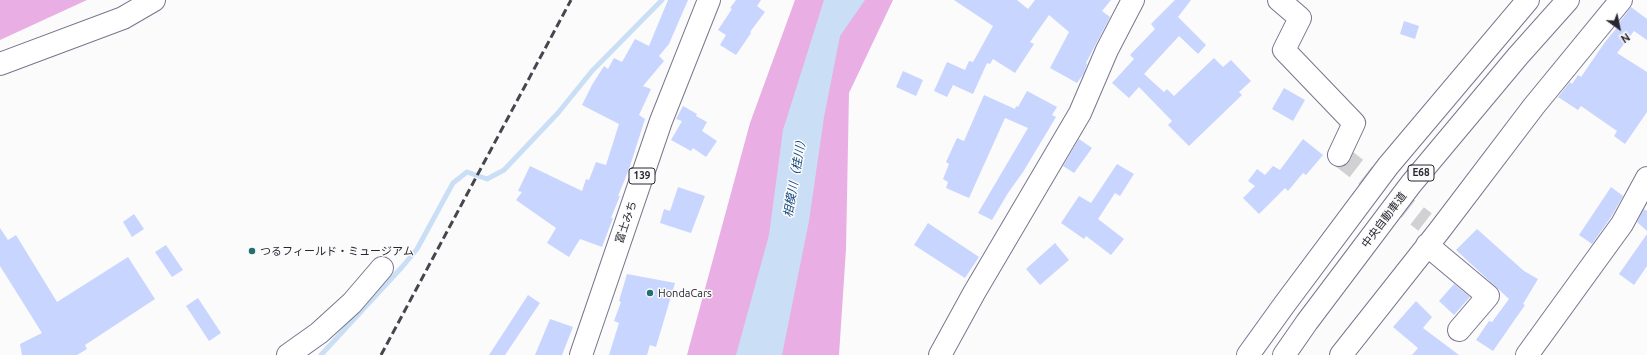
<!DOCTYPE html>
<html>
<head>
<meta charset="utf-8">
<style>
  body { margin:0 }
  #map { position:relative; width:1647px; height:355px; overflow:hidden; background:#fbfbfb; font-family:Ubuntu,sans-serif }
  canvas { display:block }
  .north { position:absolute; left:1599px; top:8px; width:40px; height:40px; -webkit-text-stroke:3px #fbfbfb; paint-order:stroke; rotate:147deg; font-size:11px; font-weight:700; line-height:16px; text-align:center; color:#282731 }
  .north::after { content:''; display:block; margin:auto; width:14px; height:18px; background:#282731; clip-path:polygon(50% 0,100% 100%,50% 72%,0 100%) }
</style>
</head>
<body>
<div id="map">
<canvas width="1647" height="355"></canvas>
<div class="north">N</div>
</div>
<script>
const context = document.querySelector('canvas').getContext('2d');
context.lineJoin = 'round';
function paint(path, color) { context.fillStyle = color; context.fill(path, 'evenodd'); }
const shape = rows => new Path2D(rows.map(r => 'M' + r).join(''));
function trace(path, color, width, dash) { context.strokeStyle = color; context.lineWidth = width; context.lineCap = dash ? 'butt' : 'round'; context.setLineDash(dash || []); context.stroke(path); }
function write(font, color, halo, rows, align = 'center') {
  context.font = font + ' Ubuntu,"Noto Sans JP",sans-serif'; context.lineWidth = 3; context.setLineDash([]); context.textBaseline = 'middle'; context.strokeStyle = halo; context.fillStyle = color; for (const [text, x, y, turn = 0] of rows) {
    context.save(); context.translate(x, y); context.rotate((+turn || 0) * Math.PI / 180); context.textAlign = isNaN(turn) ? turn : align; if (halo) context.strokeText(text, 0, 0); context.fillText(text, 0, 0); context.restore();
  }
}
const forest = shape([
  [0,0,87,0,0,40],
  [795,0,893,0,849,93,846,249,839,355,687,355,750,123]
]);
const water = shape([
  [824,0,865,0,840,36,824,117,809,221,782,355,736,355,769,235,783,130]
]);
const stream = shape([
  [321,355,403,266,417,249,453,183,467,172,487,179,504,170,558,113,592,71,662,0]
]);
const building = shape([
  [668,0,688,0,669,44,659,56,664,61,643,86,651,89,639,115,645,119,629,169,618,196,620,196,611,218,613,218,602,247,580,239,569,257,547,243,556,228,516,200,522,192,518,191,530,166,582,191,586,179,589,180,596,162,606,165,619,124,582,105,592,85,604,66,608,69,614,58,622,62,635,39,649,46],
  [736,0,761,0,757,6,765,12,750,32,751,33,736,55,720,45,726,35,718,30,732,9,730,8],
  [954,0,1017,0,1028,9,1035,0,1111,0,1102,11,1110,17,1086,63,1087,64,1084,73,1077,83,1050,68,1069,32,1049,15,1030,42,1034,44,1015,73,993,59,990,64,987,63,973,94,953,85,947,97,934,91,947,62,965,70,969,61,973,62,993,26],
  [1175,0,1191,0,1178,17,1206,45,1198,54,1179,36,1144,74,1164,92,1167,89,1174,96,1214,58,1223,67,1231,60,1251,81,1239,92,1242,95,1189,146,1168,125,1172,121,1139,87,1129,98,1112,83,1134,59,1130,55,1155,29,1151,24],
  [1631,7,1647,19,1647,40,1634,31,1617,53,1647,72,1647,112,1625,144,1614,136,1617,131,1581,106,1578,110,1558,97,1570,82,1572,84,1578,75,1581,77,1605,42,1620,24,1619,23],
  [1404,21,1419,26,1415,39,1400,34],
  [903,71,923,80,916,96,896,87],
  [1284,88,1305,100,1293,121,1272,109],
  [1027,91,1057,107,1052,115,1056,117,1023,172,1008,193,992,220,978,213,1028,128,1005,118,969,198,946,188,948,182,943,179,949,164,946,162,957,138,964,141,984,95,1015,109,1016,106,1018,107],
  [683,106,697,114,696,116,707,122,702,131,717,141,706,157,693,148,691,151,671,140,682,121,676,119],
  [1079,139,1092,148,1074,173,1063,166],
  [1303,139,1323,155,1306,175,1303,173,1288,191,1285,188,1259,214,1243,198,1255,186,1248,181,1257,169,1265,175,1273,166,1280,170],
  [1117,164,1134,174,1120,196,1115,193,1098,219,1124,239,1111,255,1086,236,1084,239,1061,223,1079,196,1091,203],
  [678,187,705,196,691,233,660,223,664,209,670,211],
  [1611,187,1623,196,1611,217,1592,244,1579,235],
  [1644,209,1647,211,1647,231,1637,222],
  [134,214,144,229,132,237,123,222],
  [928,223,979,257,965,278,914,245],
  [0,228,8,240,16,235,57,302,128,257,155,299,85,345,87,349,77,355,22,355,20,344,42,333,0,266],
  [1477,229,1524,271,1538,279,1523,304,1525,305,1493,351,1476,340,1489,321,1492,322,1509,299,1456,250],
  [1647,234,1647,266,1634,285,1619,274],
  [1055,243,1069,260,1040,285,1026,269],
  [166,245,183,270,172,277,155,252],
  [627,274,675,283,656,347,650,345,647,355,609,355,619,323,614,321,621,302,619,301],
  [1454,284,1470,297,1454,315,1439,301],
  [528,295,540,303,505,355,489,355],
  [198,298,221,333,209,341,186,306],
  [1416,301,1432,317,1423,328,1459,355,1412,355,1418,348,1393,327],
  [550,319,573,327,562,355,535,355]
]);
const minorTunnel = shape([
  [1339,155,1425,222]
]);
const minor = shape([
  [1279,0,1300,18,1284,50,1354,123,1339,155],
  [0,64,123,18,154,0],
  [1427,245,1488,296,1459,330],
  [288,355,319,333,352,303,382,268],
  [940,355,974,293,1080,113,1107,50,1133,0],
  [1341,355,1439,231,1534,106,1621,0],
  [1527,355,1622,224,1647,178]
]);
const highway = shape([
  [581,355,661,121,709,0],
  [1248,355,1284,305,1388,166,1528,0],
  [1284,355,1307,322,1411,184,1518,56,1568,0]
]);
const rail = shape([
  [381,355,571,0]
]);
const markers = [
  [252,251,4,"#246f6f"],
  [650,293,4,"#246f6f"]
];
const shields = [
  [1421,173,26],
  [642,176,26]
];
const shieldNames = [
  ["E68",1421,173],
  ["139",642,176]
];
const streetNames = [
  ["中央自動車道",1384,220,-53],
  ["富士みち",626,222,-71]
];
const poiNames = [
  ["つるフィールド・ミュージアム",260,251],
  ["HondaCars",658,293]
];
const waterNames = [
  ["相模川（桂川）",795,176,-80]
];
paint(forest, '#e9aee4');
paint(water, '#cadff6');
trace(stream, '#cadff6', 5);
paint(building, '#c8d5fe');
trace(minorTunnel, '#d1d1d3', 22, [22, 11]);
trace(minor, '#79768e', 24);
trace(highway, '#79768e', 24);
trace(minor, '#fff', 22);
trace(highway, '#fff', 22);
trace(rail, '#47464e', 3, [8, 4]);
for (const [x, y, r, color] of markers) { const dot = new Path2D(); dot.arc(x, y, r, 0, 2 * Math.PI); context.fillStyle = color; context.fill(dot); trace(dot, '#fbfbfb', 1.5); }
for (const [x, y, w] of shields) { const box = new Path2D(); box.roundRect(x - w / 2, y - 8, w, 16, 3); context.fillStyle = '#fbfbfb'; context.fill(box); trace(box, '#282731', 1); }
write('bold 10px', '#282731', null, shieldNames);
write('11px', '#282731', '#fbfbfb', streetNames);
write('11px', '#282731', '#fbfbfb', poiNames, 'left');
write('italic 12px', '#15497c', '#fbfbfb', waterNames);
</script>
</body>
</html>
